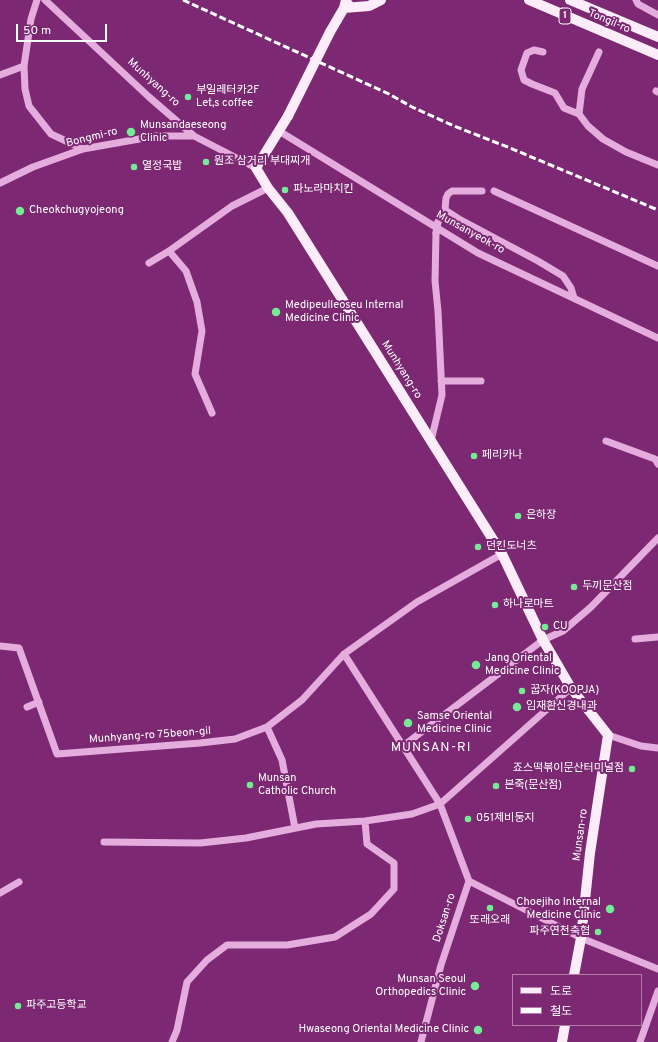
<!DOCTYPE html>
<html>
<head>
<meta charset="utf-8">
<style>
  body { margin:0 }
  #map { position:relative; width:658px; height:1042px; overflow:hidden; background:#7d2872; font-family:Overpass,"Noto Sans KR",sans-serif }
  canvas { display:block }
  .legend { position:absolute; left:512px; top:974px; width:130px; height:52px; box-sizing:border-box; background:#7d2872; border:1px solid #b17eaa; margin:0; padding:5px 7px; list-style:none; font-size:12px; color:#fff }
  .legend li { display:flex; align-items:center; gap:8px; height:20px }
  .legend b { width:20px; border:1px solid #b17eaa }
  .scale { position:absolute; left:16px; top:24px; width:91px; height:18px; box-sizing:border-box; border:2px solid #fff; border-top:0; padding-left:5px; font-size:12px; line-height:14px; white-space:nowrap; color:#fff; -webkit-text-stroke:3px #7d2872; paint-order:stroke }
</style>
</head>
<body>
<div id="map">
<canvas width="658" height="1042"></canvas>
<ul class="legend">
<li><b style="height:5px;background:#fdedfa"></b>도로</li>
<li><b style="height:5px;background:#fff"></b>철도</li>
</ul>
<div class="scale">50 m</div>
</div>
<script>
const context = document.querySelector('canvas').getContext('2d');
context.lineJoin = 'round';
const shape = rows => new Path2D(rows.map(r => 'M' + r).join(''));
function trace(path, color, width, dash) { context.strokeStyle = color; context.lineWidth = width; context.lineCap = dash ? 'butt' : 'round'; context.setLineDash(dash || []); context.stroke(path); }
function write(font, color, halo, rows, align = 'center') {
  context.font = font + ' Overpass,"Noto Sans KR",sans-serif'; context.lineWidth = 4; context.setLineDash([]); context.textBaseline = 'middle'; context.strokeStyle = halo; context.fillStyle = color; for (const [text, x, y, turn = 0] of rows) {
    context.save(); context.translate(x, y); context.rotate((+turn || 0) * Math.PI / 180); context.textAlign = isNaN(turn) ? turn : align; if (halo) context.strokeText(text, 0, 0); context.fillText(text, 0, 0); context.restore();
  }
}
const minor = shape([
  [37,0,31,19,24,66,25,89,29,106,51,134,83,149],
  [45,0,149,97,194,136,256,168],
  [636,0,638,4,658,15],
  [543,52,534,50,527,53,521,70,524,80,532,84,555,93,564,108,579,114],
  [599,52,582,89,579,114,588,126,603,139,626,152,658,165],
  [0,75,24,66],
  [656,91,658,92],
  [279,131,478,253,658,338],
  [0,183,33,167,83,149,156,136,194,136],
  [494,191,658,266],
  [445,210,459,219,538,261,563,276,571,288,574,298],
  [438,222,445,210,446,198,448,194,452,191,482,191],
  [169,251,186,271,197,302,202,331,195,374,212,413],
  [149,263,169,251,232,206,268,188],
  [441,381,481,381],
  [431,441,442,395,438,311,435,281,436,233],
  [606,441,655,459,658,464],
  [635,639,658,637],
  [0,646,19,648,57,754,200,743,235,739,267,727,302,700,344,654,417,602,502,554],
  [344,654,440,804,469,881,441,965,421,1042],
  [27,707,39,702],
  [267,727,282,760,295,828],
  [608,735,641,746,658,748],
  [403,746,543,640,563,631,591,607,658,538],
  [104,842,200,843,228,840,246,838,316,824,365,821,412,814,440,804,571,688],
  [469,881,581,938,658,969],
  [0,893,19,882],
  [172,1042,177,1030,187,982,207,960,227,945,287,945,335,937,371,914,394,889,394,863,367,844,365,821],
  [640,1042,658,991]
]);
const major = shape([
  [346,0,344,8,369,6,381,0],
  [529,0,658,55],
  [570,0,658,37],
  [330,32,344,8,348,4],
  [288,116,256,168,268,188,288,213,502,554,543,640,571,688,608,735,590,853,581,938,574,975],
  [562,1042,565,1025]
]);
const rail = shape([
  [183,0,389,94,412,107,454,126,510,148,658,210]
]);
const minorBridge = shape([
  [436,233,438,222]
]);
const majorBridge = shape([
  [288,116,330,32]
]);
const markers = [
  [188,97,4,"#74ec95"],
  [131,132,5,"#74ec95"],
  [206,162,4,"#74ec95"],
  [134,167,4,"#74ec95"],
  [285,190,4,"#74ec95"],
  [20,211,5,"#74ec95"],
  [276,312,5,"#74ec95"],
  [474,456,4,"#74ec95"],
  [518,516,4,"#74ec95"],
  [478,547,4,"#74ec95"],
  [574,587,4,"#74ec95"],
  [495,605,4,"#74ec95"],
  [545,627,4,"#74ec95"],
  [476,665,5,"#74ec95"],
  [522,691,4,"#74ec95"],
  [517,707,5,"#74ec95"],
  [408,723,5,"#74ec95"],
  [632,769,4,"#74ec95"],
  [250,785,4,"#74ec95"],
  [496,786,4,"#74ec95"],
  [468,819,4,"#74ec95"],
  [490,908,4,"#74ec95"],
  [610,909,5,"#74ec95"],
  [598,932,4,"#74ec95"],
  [475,986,5,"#74ec95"],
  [18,1006,4,"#74ec95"],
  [478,1030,5,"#74ec95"]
];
const shields = [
  [565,16,12]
];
const shieldNames = [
  ["1",565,16]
];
const streetNames = [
  ["Tongil-ro",609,22,23],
  ["Munhyang-ro",153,83,42],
  ["Bongmi-ro",92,138,-14],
  ["Munsanyeok-ro",470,233,29],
  ["Munhyang-ro",401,370,58],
  ["Munhyang-ro 75beon-gil",150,736,-4],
  ["Munsan-ro",581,835,-82],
  ["Doksan-ro",445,918,-72]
];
const poiNames = [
  ["부일레터카2F",196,91],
  ["Let,s coffee",196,104],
  ["Munsandaeseong",140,126],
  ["Clinic",140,139],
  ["원조 삼거리 부대찌개",214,162],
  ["열정국밥",142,167],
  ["파노라마치킨",293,190],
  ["Cheokchugyojeong",29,211],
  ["Medipeulleoseu Internal",285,306],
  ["Medicine Clinic",285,319],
  ["페리카나",482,456],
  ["은하장",526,516],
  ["던킨도너츠",486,547],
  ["두끼문산점",582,587],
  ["하나로마트",503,605],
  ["CU",553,627],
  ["Jang Oriental",485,659],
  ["Medicine Clinic",485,672],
  ["꿉자(KOOPJA)",530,691],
  ["임재환신경내과",526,707],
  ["Samse Oriental",417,717],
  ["Medicine Clinic",417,730],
  ["죠스떡볶이문산터미널점",624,769,"right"],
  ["Munsan",258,779],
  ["Catholic Church",258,792],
  ["본죽(문산점)",504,786],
  ["051제비둥지",476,819],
  ["Choejiho Internal",601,903,"right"],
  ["Medicine Clinic",601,916,"right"],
  ["또래오래",490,921,"center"],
  ["파주연천축협",590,932,"right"],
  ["Munsan Seoul",466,980,"right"],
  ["Orthopedics Clinic",466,993,"right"],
  ["파주고등학교",26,1006],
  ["Hwaseong Oriental Medicine Clinic",469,1030,"right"]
];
const quarterNames = [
  ["MUNSAN-RI",431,748]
];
trace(minor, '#e4adde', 7);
trace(major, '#fdedfa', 10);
trace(rail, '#fff', 3, [7, 3]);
trace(minorBridge, '#e4adde', 7);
trace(majorBridge, '#fdedfa', 10);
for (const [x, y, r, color] of markers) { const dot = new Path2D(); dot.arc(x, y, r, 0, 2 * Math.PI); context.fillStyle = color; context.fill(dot); trace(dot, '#7d2872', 1.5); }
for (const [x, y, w] of shields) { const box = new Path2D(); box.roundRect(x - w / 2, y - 8, w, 16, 3); context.fillStyle = '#7d2872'; context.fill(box); trace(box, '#fff', 1); }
write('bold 10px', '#fff', null, shieldNames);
write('11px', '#fff', '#7d2872', streetNames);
write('11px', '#fff', '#7d2872', poiNames, 'left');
context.letterSpacing = '1px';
write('13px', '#fff', '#7d2872', quarterNames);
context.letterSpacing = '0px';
</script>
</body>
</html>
